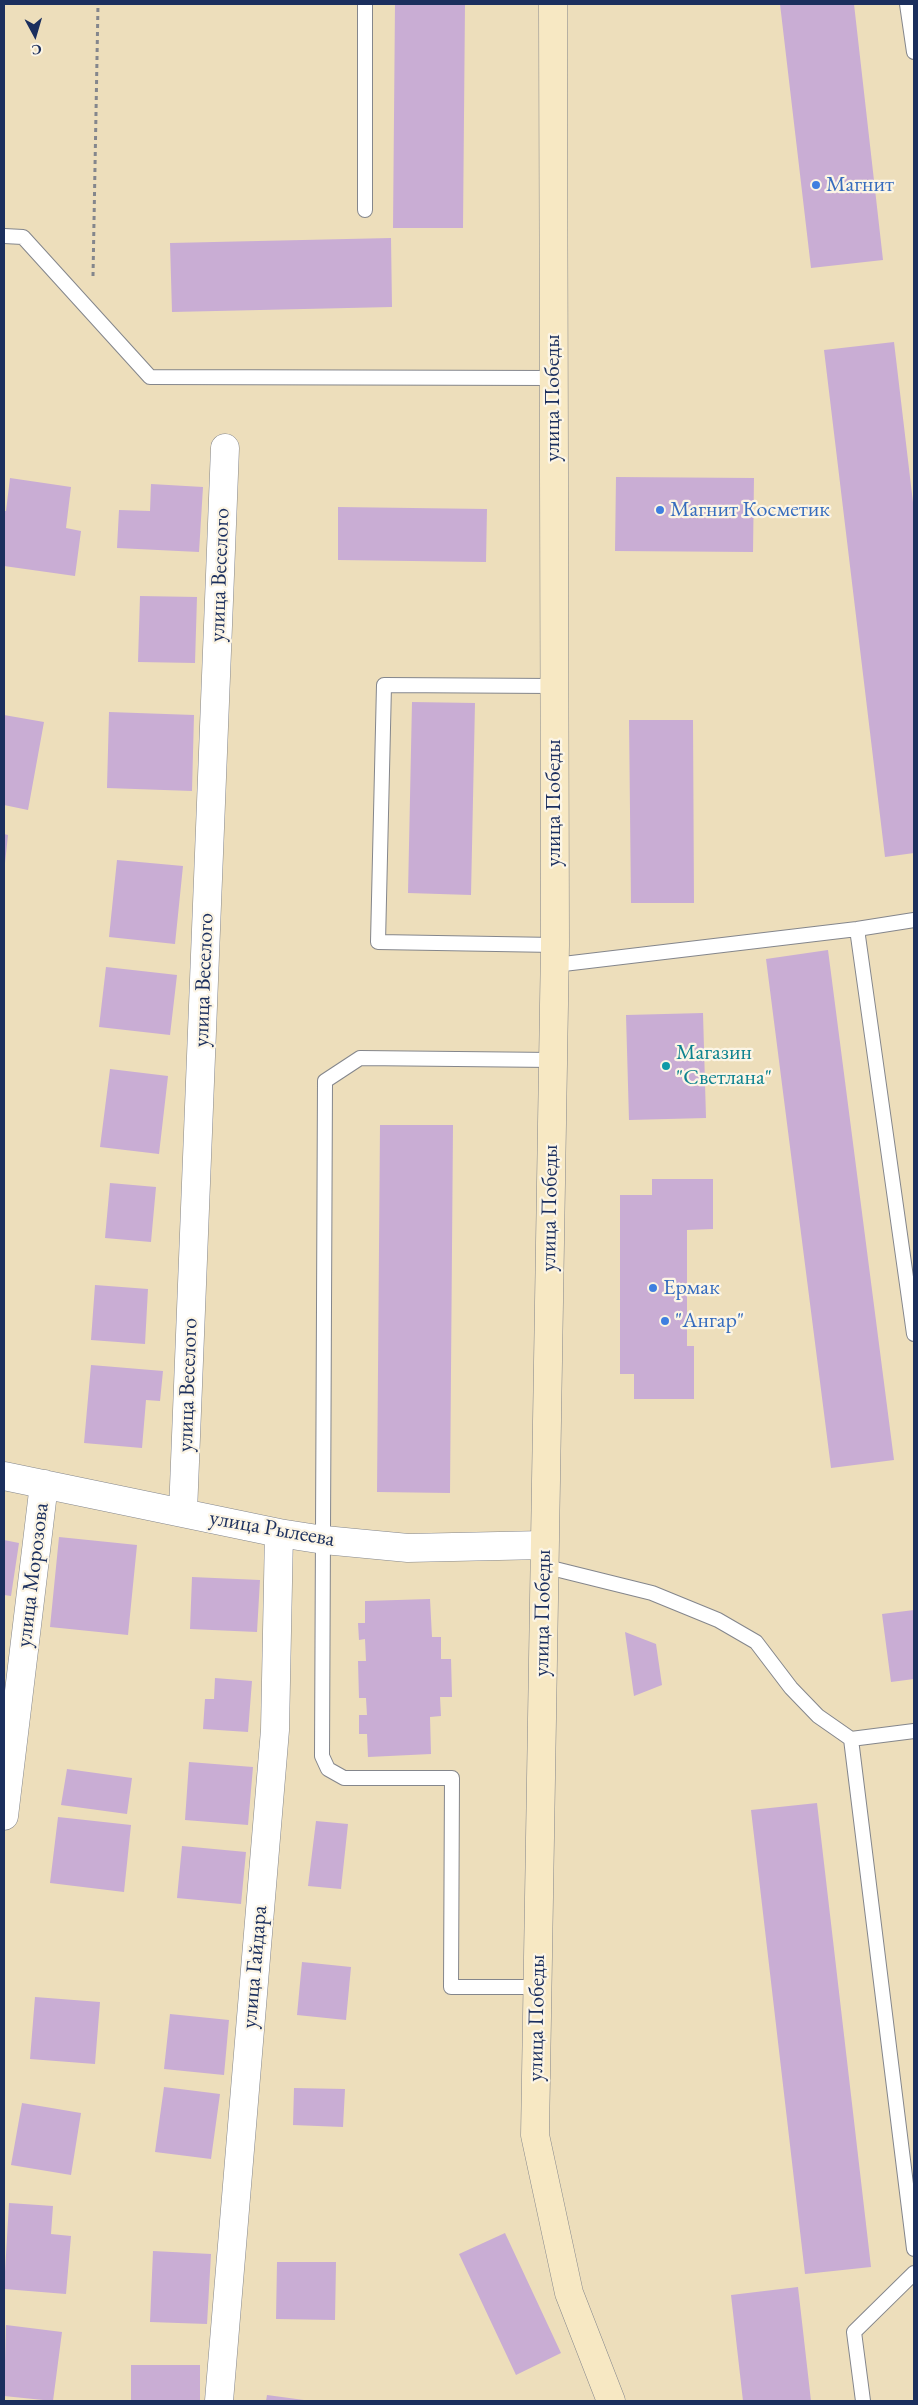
<!DOCTYPE html>
<html>
<head>
<meta charset="utf-8">
<style>
  body { margin:0 }
  #map { position:relative; width:918px; height:2405px; overflow:hidden; background:#eddebb; font-family:"EB Garamond",serif }
  canvas { display:block }
  .frame { position:absolute; inset:0; border:5px solid #1b2f5e; pointer-events:none }
  .north { position:absolute; left:10px; top:10px; width:50px; height:50px; -webkit-text-stroke:4px #fcf5e5; paint-order:stroke; rotate:174deg; font-size:14px; font-weight:700; line-height:20px; text-align:center; color:#1b2f5e }
  .north::after { content:''; display:block; margin:auto; width:18px; height:22px; background:#1b2f5e; clip-path:polygon(50% 0,100% 100%,50% 72%,0 100%) }
</style>
</head>
<body>
<div id="map">
<canvas width="918" height="2405"></canvas>
<div class="frame"></div>
<div class="north">С</div>
</div>
<script>
const context = document.querySelector('canvas').getContext('2d');
context.lineJoin = 'round';
function paint(path, color) { context.fillStyle = color; context.fill(path, 'evenodd'); }
const shape = rows => new Path2D(rows.map(r => 'M' + r).join(''));
function trace(path, color, width, dash) { context.strokeStyle = color; context.lineWidth = width; context.lineCap = dash ? 'butt' : 'round'; context.setLineDash(dash || []); context.stroke(path); }
function write(font, color, halo, rows, align = 'center') {
  context.font = font + ' "EB Garamond",serif'; context.lineWidth = 4.5; context.setLineDash([]); context.textBaseline = 'middle'; context.strokeStyle = halo; context.fillStyle = color; for (const [text, x, y, turn = 0] of rows) {
    context.save(); context.translate(x, y); context.rotate((+turn || 0) * Math.PI / 180); context.textAlign = isNaN(turn) ? turn : align; if (halo) context.strokeText(text, 0, 0); context.fillText(text, 0, 0); context.restore();
  }
}
const building = shape([
  [395,4,465,4,463,228,393,228],
  [780,4,854,4,883,260,811,268],
  [391,238,392,307,172,312,170,243],
  [894,342,914,511,914,853,885,857,824,350],
  [616,477,754,478,753,552,615,551],
  [10,478,71,487,66,528,81,531,75,576,4,566,4,511,6,511],
  [151,484,203,487,199,552,117,548,119,510,150,511],
  [338,507,487,509,486,562,338,560],
  [140,596,197,597,195,663,138,662],
  [412,702,475,703,471,895,408,893],
  [109,712,194,715,192,791,107,788],
  [4,715,44,722,28,810,4,805],
  [629,720,693,720,694,903,631,903],
  [4,834,8,835,5,863,4,863],
  [117,860,183,866,175,944,109,937],
  [828,950,894,1460,831,1468,766,959],
  [106,967,177,975,170,1035,99,1027],
  [703,1013,706,1118,629,1120,626,1015],
  [110,1069,168,1076,159,1154,100,1147],
  [380,1125,453,1125,450,1493,377,1492],
  [652,1179,713,1179,713,1229,687,1230,687,1346,694,1346,694,1399,634,1399,634,1374,620,1374,620,1195,652,1195],
  [110,1183,156,1187,151,1242,105,1238],
  [95,1285,148,1289,145,1344,91,1340],
  [91,1365,163,1371,160,1401,146,1400,142,1448,84,1443],
  [59,1537,137,1545,128,1635,50,1627],
  [4,1540,19,1543,11,1596,4,1595],
  [192,1577,260,1580,257,1632,190,1629],
  [430,1599,432,1637,441,1637,441,1659,451,1659,452,1697,440,1697,441,1716,430,1717,431,1754,368,1757,367,1734,359,1734,359,1715,367,1715,366,1698,359,1698,358,1661,366,1661,365,1639,359,1640,358,1623,365,1623,365,1601],
  [914,1610,914,1679,891,1682,882,1614],
  [625,1632,656,1644,662,1685,634,1696],
  [215,1678,252,1681,248,1732,203,1729,205,1699,214,1699],
  [189,1762,253,1767,248,1825,185,1820],
  [67,1769,132,1778,127,1814,61,1805],
  [817,1803,871,2267,805,2274,751,1810],
  [58,1817,131,1825,124,1892,50,1883],
  [316,1821,348,1824,341,1889,308,1886],
  [182,1846,246,1852,241,1904,177,1898],
  [302,1962,351,1967,346,2020,297,2015],
  [35,1997,100,2002,95,2064,30,2059],
  [170,2014,229,2020,224,2075,164,2069],
  [164,2087,220,2094,211,2159,155,2152],
  [294,2088,345,2089,343,2127,293,2125],
  [22,2103,81,2113,71,2175,11,2165],
  [9,2203,53,2206,51,2234,71,2236,66,2294,4,2289],
  [505,2233,561,2353,516,2375,459,2254],
  [153,2251,211,2254,207,2324,150,2322],
  [277,2262,336,2262,335,2320,276,2319],
  [798,2287,811,2401,743,2401,731,2295],
  [6,2325,62,2332,53,2401,4,2396],
  [131,2365,200,2365,200,2401,131,2401],
  [267,2395,304,2400,304,2401,266,2401]
]);
const path = shape([
  [93,276,98,4]
]);
const lane = shape([
  [365,4,365,210],
  [907,4,914,52],
  [4,236,23,237,150,377,553,378],
  [553,686,384,685,378,942,555,945],
  [857,929,914,1334],
  [555,965,857,929,914,920],
  [543,1566,652,1593,718,1620,756,1642,791,1688,818,1716,851,1739],
  [914,1731,851,1739,914,2249],
  [537,1987,451,1987,452,1778,344,1778,328,1769,322,1756,325,1081,360,1058,553,1060],
  [863,2401,854,2332,914,2273]
]);
const street = shape([
  [4,1476,279,1533,324,1540,408,1548,544,1545],
  [183,1512,225,448],
  [4,1816,44,1484],
  [219,2401,275,1730,279,1533]
]);
const secondary = shape([
  [553,4,555,945,535,2135,569,2293,611,2401]
]);
const markers = [
  [816,185,5,"#3f7fe0"],
  [660,510,5,"#3f7fe0"],
  [666,1066,5,"#0f9aa8"],
  [653,1288,5,"#3f7fe0"],
  [665,1321,5,"#3f7fe0"]
];
const shopNames = [
  ["Магнит",826,185],
  ["Магнит Косметик",670,510],
  ["Ермак",663,1288],
  ["\"Ангар\"",675,1321]
];
const streetNames = [
  ["улица Победы",553,398,-90],
  ["улица Веселого",220,575,-88],
  ["улица Победы",554,803,-90],
  ["улица Веселого",204,980,-88],
  ["улица Победы",550,1208,-89],
  ["улица Веселого",188,1385,-88],
  ["улица Рылеева",272,1529,10],
  ["улица Морозова",33,1575,-83],
  ["улица Победы",543,1613,-89],
  ["улица Гайдара",255,1967,-85],
  ["улица Победы",537,2018,-89]
];
const cultureNames = [
  ["Магазин",676,1053],
  ["\"Светлана\"",676,1078]
];
paint(building, '#c9add4');
trace(lane, '#84868c', 16);
trace(street, '#84868c', 29);
trace(secondary, '#84868c', 29);
trace(path, '#84868c', 3, [4, 4]);
trace(lane, '#fff', 14);
trace(street, '#fff', 28);
trace(secondary, '#f7e8c3', 28);
for (const [x, y, r, color] of markers) { const dot = new Path2D(); dot.arc(x, y, r, 0, 2 * Math.PI); context.fillStyle = color; context.fill(dot); trace(dot, '#fcf5e5', 2); }
write('22px', '#366cbe', '#fcf5e5', shopNames, 'left');
write('22px', '#1b2f5e', '#fcf5e5', streetNames);
write('22px', '#0d838f', '#fcf5e5', cultureNames, 'left');
</script>
</body>
</html>
